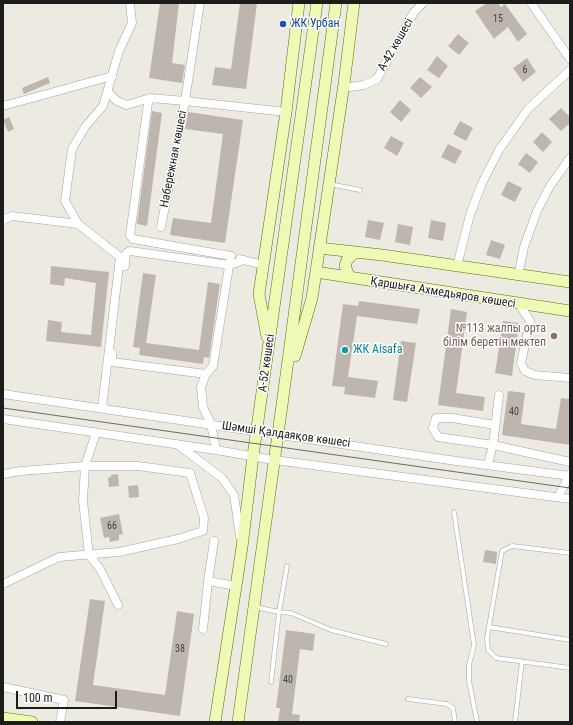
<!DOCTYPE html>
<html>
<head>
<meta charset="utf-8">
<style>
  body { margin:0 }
  #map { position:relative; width:573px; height:725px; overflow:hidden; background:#edeae2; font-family:"Roboto Condensed",sans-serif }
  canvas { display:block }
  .frame { position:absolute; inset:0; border:4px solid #1c1c1c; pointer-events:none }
  .scale { position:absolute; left:16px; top:691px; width:101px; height:18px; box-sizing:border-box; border:2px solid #1c1c1c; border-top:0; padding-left:5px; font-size:12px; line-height:14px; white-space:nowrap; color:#1c1c1c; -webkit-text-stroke:3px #fff; paint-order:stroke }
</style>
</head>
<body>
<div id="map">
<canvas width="573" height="725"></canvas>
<div class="frame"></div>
<div class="scale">100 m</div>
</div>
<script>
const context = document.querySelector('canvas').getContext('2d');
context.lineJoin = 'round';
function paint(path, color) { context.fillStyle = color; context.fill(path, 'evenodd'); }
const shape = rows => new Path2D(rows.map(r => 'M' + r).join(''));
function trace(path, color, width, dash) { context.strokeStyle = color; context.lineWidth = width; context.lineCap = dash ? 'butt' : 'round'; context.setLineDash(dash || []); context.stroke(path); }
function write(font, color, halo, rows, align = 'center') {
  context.font = font + ' "Roboto Condensed",sans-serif'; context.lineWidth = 3; context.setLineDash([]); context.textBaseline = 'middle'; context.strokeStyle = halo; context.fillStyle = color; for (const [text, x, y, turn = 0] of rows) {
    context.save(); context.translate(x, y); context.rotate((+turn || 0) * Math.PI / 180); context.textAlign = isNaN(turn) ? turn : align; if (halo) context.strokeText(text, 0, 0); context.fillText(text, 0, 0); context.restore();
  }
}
const building = shape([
  [160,3,179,3,172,63,185,65,182,83,149,78],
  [240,3,257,3,246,89,212,85,215,67,231,69],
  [487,3,498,3,501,7,505,4,527,34,518,42,508,27,494,39,475,11],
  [458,34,469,43,459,55,448,46],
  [437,56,448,66,439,78,427,70],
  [527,58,536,72,523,82,513,68],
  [48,77,50,83,24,94,22,88],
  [420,77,432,87,421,98,410,88],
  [400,100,411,110,401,122,390,112],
  [561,108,570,117,570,123,561,131,549,119],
  [152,111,162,113,147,226,137,224],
  [188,112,243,120,225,243,170,235,173,218,211,223,223,134,185,129],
  [9,117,14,129,8,132,3,120],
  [460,121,473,128,466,141,453,134],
  [542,132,552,142,543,152,533,142],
  [391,136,404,143,397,156,384,148],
  [448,144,462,151,455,164,441,157],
  [526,153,538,162,530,173,518,164],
  [508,181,522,188,515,202,501,195],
  [368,220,384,223,380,240,365,237],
  [431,220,446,223,443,241,428,238],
  [398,224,413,227,410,245,395,242],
  [491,240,505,245,500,259,486,255],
  [51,266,109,272,101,347,46,341,48,320,62,322,61,332,91,335,96,283,65,278,64,286,50,284],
  [143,273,156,275,146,343,199,350,208,282,220,284,209,358,204,357,203,364,139,355,140,348,133,347],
  [359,301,420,309,417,324,357,316,348,377,378,381,375,398,344,394,345,387,332,386,343,304,358,306],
  [451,309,467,312,456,393,485,397,483,411,438,405],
  [503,321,519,323,512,376,495,373],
  [401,341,416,343,407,402,393,400],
  [508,391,525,393,521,424,556,429,561,398,570,399,570,445,502,435],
  [118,474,119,486,109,487,108,478,111,477,111,475],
  [138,485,139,497,129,498,128,486],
  [119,514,123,534,119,535,119,540,110,542,109,537,104,538,100,518],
  [485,550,497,552,496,564,483,562],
  [90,599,105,601,93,685,165,695,177,611,194,614,180,716,75,701],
  [286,630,315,634,313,651,300,649,292,714,300,715,299,722,278,722,280,708,276,708]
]);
const lane = shape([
  [329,184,360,190],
  [454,512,474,645,469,665,469,681,477,722],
  [570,553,512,546,502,551,487,638,488,650,496,658,570,668],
  [287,566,279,612,291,613,331,630,386,644],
  [255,607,279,612,271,682],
  [489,627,570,640],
  [408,699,447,704,453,708,455,722],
  [515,722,522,661]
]);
const street = shape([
  [200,3,185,101,286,112],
  [531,3,570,59],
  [344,84,350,87,364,85,377,79,414,12,423,3],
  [108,92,117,101,127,105,150,98,185,101,161,227],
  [150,98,148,103,130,235,133,239,231,256],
  [3,106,112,76],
  [3,220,12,216,78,224],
  [240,259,263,265],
  [125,266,126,253,130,251,230,265,244,260],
  [457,266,470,215,482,183,499,150,528,109,570,70],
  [518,276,524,247,537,211,550,186,570,158],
  [519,304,530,321,521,363,525,371,535,375,570,378],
  [112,353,112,362,206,374],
  [3,394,456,461,570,476],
  [102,408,120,257,78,224,65,201,72,149,85,127,103,106,119,51,132,23,130,3],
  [3,419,216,450,274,460,570,499],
  [495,425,452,418,436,418,433,428,438,437,493,445,499,395],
  [96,433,85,466,83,501,89,555,100,569,118,605],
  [177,444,222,478,234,495,240,536],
  [216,450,211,424,203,407,201,387,206,374,213,366,230,260],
  [488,464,493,445,570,462],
  [3,474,21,471,85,466,138,466,190,473,204,518,203,531,178,539,119,552,59,557,3,584],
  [558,497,570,474],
  [208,581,214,541],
  [203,629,208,581,236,586],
  [3,687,64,700,60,722]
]);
const secondary = shape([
  [319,248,382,255,570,282],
  [316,272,570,311],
  [349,276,345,266,347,260,354,253],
  [267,337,259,294,286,112,299,3],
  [295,356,312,298,344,84,354,3],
  [3,718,32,722],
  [215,722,242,547,253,456,317,3],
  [238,722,282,405,336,3]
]);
const tram = shape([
  [3,408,570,488]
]);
const markers = [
  [283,24,4,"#1a4fb4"],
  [554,336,4,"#8d6e63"],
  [345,350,4,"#0f9aa8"]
];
const numberNames = [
  ["15",498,19],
  ["6",525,70],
  ["40",514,412],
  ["66",112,526],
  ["38",180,649],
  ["40",288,680]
];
const transitNames = [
  ["ЖК Урбан",291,24]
];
const streetNames = [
  ["А-42 көшесі",396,45,-60],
  ["Набережная көшесі",174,159,-79],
  ["Қаршыға Ахмедьяров көшесі",443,293,9],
  ["А-52 көшесі",267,363,-82],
  ["Шәмші Қалдаяқов көшесі",286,435,8]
];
const educationNames = [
  ["№113 жалпы орта",546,329],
  ["білім беретін мектеп",546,343]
];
const cultureNames = [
  ["ЖК Aisafa",353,350]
];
paint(building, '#beb6ae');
trace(lane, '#a3a3a3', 5);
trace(street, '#a3a3a3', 9);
trace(secondary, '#5c6f07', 12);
trace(lane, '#fff', 4);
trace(street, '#fff', 8);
trace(secondary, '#eff8b5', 11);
trace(tram, '#6a6a6a', 1);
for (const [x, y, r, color] of markers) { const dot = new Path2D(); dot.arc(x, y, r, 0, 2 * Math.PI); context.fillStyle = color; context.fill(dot); trace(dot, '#fff', 1.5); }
write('10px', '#444240', null, numberNames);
write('12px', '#164399', '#fff', transitNames, 'left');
write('12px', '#1c1c1c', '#fff', streetNames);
write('12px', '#785e54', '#fff', educationNames, 'right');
write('12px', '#0d838f', '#fff', cultureNames, 'left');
</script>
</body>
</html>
